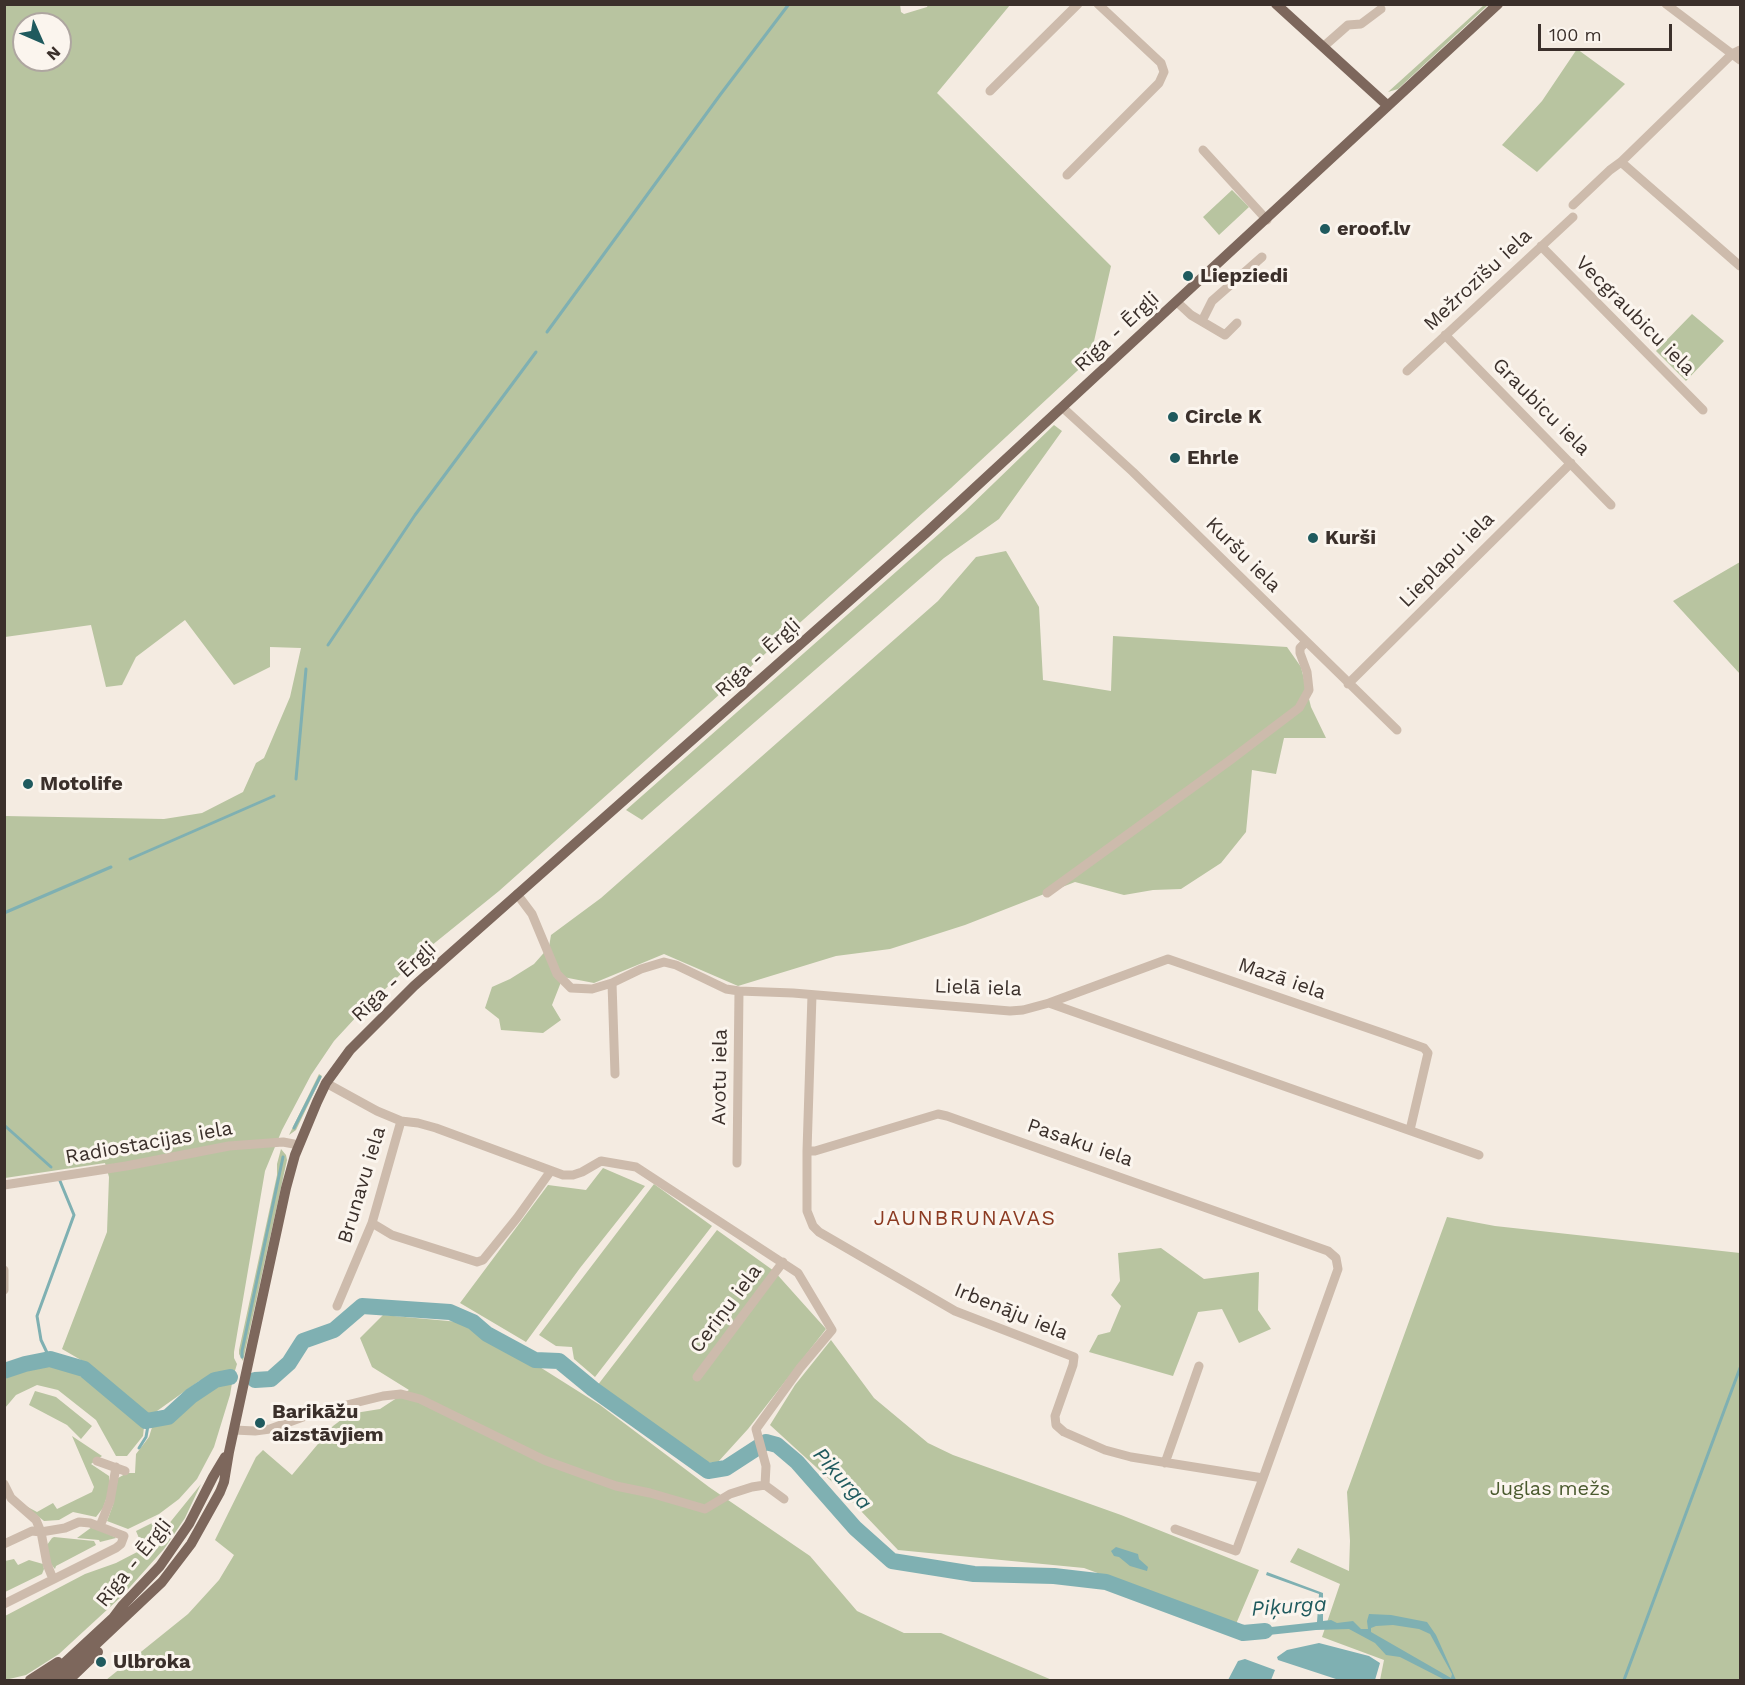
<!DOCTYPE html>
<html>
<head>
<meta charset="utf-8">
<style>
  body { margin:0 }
  #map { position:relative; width:1745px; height:1685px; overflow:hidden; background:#f4ebe1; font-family:"Work Sans",sans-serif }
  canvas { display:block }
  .frame { position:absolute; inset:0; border:6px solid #3b302b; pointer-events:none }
  .north { position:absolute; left:12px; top:12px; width:60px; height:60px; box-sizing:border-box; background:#fbf5ee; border:2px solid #aea6a0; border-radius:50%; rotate:135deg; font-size:16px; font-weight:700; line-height:24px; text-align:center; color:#3b302b }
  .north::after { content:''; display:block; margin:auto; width:21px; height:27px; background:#1f5a5e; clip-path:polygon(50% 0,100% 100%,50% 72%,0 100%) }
  .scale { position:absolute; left:1538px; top:24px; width:134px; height:27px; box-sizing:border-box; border:3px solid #3b302b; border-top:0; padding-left:8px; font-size:18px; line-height:21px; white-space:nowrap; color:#3b302b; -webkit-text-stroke:4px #fbf5ee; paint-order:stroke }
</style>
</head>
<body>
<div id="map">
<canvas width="1745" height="1685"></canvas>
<div class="frame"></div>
<div class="north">N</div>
<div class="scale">100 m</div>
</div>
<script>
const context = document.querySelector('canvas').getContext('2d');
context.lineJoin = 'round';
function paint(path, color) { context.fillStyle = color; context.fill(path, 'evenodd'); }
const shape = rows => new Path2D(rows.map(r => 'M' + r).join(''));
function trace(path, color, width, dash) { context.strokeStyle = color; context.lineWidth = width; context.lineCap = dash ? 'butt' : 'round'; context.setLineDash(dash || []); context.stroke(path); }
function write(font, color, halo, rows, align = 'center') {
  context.font = font + ' "Work Sans",sans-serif'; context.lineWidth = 6; context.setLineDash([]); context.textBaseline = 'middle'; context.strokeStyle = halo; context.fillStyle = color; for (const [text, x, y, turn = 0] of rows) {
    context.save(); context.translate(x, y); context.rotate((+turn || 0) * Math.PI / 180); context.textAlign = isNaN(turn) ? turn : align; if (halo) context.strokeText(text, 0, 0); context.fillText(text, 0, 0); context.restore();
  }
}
const green = shape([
  [900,4,901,12,904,14,927,7,928,5,1010,5,937,93,1111,266,1090,359,951,488,499,891,426,950,358,1015,334,1041,311,1075,282,1130,265,1171,234,1352,234,1358,237,1364,234,1374,227,1372,199,1381,150,1416,93,1367,62,1349,107,1232,109,1177,105,1163,5,1178,5,816,164,819,202,813,243,792,256,763,264,758,290,697,301,648,270,647,270,667,234,685,185,620,136,657,122,685,106,687,91,625,5,637,5,5],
  [24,24,60,24,60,60,24,60],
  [1484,5,1488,5,1398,89,1388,92],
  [1577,49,1625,84,1537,172,1502,145,1542,101],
  [1232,190,1249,207,1219,235,1203,217],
  [1692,314,1724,341,1686,381,1656,351],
  [1054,425,1062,431,999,519,944,558,642,820,626,810,965,511],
  [1006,551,1039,607,1043,680,1111,691,1113,636,1287,647,1301,667,1311,707,1326,738,1284,738,1276,774,1252,770,1246,832,1221,863,1181,889,1153,890,1124,895,1075,882,965,925,890,949,836,956,738,986,664,954,594,983,563,977,552,1005,561,1020,543,1033,501,1030,499,1019,485,1008,492,987,510,979,534,964,549,947,551,935,601,898,938,601,976,557],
  [1740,562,1740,674,1673,601],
  [319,1074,322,1076,296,1130,289,1135],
  [281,1149,286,1155,287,1160,243,1361,239,1354,239,1350,277,1175,277,1164],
  [603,1168,645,1186,580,1268,526,1342,460,1303,548,1185,586,1190],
  [654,1184,712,1226,595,1377,574,1359,572,1347,556,1346,539,1335],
  [1447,1217,1495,1226,1740,1253,1740,1680,1380,1680,1384,1660,1322,1637,1340,1584,1290,1562,1298,1548,1349,1571,1350,1541,1347,1492],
  [717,1230,774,1271,826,1329,748,1429,718,1462,706,1463,597,1386],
  [1161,1248,1204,1279,1259,1272,1258,1310,1271,1329,1239,1343,1222,1309,1198,1312,1173,1376,1089,1352,1098,1335,1110,1332,1121,1306,1111,1295,1120,1281,1118,1253],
  [383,1315,470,1323,600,1405,709,1487,810,1556,857,1611,904,1633,941,1633,1052,1680,106,1680,188,1614,219,1580,234,1555,215,1540,256,1457,263,1450,292,1475,333,1426,349,1414,380,1409,409,1390,372,1367,360,1338],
  [831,1340,874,1398,928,1443,953,1455,1121,1515,1259,1570,1236,1624,1084,1568,898,1550,840,1489,770,1425,795,1385],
  [48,1365,69,1369,101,1389,144,1427,143,1436,127,1456,116,1456,96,1420,58,1390,37,1385,16,1395,5,1408,5,1379,28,1367],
  [223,1382,232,1383,230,1395,214,1447,197,1479,179,1499,159,1514,128,1529,107,1521,113,1505,118,1478,127,1473,135,1473,136,1454,149,1437,153,1424,169,1419],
  [35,1391,56,1397,92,1426,81,1439,67,1425,29,1405],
  [72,1436,102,1456,91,1464,109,1476,109,1491,103,1508,96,1517,73,1512,59,1520,44,1521,24,1505,37,1512,53,1503,57,1509,92,1492,94,1487],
  [201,1484,185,1518,164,1549,122,1596,59,1654,26,1675,5,1680,5,1616,85,1574,116,1563,143,1549,155,1541],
  [162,1518,164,1519,149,1538,141,1543,136,1531],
  [92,1527,115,1537,116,1538,100,1542,99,1540,77,1538],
  [54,1537,94,1541,96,1545,56,1566,55,1569,50,1563,47,1545,52,1538],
  [14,1559,18,1565,29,1560,43,1564,44,1569,42,1574,5,1592,5,1561]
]);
const water = shape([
  [1116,1547,1138,1554,1139,1559,1148,1567,1147,1571,1130,1566,1119,1557,1114,1556,1111,1551],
  [1267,1572,1323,1593,1323,1621,1331,1620,1337,1623,1353,1621,1361,1629,1368,1629,1367,1621,1369,1614,1391,1615,1427,1622,1436,1635,1456,1680,1445,1680,1400,1657,1386,1655,1375,1643,1349,1629,1316,1630,1240,1638,1244,1630,1317,1622,1319,1594,1266,1575],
  [1393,1625,1419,1629,1430,1634,1452,1674,1451,1678,1371,1632,1371,1628,1376,1626],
  [1319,1643,1369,1656,1380,1663,1375,1680,1339,1680,1278,1660,1277,1657,1287,1650],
  [1245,1659,1275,1670,1271,1680,1228,1680,1238,1661]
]);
const stream = shape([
  [547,332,720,95,789,4],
  [328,645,415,515,536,352],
  [296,779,306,669],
  [130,859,274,796],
  [4,913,111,867],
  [4,1125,51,1167],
  [294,1128,320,1077],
  [242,1357,242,1351,283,1157],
  [50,1359,41,1340,37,1316,74,1215,60,1181],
  [139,1448,146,1437,149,1420],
  [1624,1680,1740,1368]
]);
const river = shape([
  [4,1371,25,1364,50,1359,84,1369,146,1421,168,1417,191,1396,215,1380,230,1377],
  [255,1380,271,1379,289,1363,303,1341,334,1330,362,1306,450,1312,473,1322,487,1334,535,1360,559,1361,593,1389,708,1471,726,1468,766,1442,777,1445,797,1462,855,1528,892,1561,974,1574,1054,1576,1106,1582,1243,1633,1265,1631]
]);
const minor = shape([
  [1666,4,1740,60],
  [1323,47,1348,25,1361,24,1381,9],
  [990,91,1078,4],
  [1203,150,1267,220],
  [1621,162,1740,266],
  [1067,175,1159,83,1164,72,1161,63,1098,4],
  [1573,205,1610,170,1621,162,1732,54,1740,50],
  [1541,246,1703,410],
  [1177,302,1191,315,1225,335,1237,323],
  [1202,321,1212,301,1262,257],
  [1445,335,1611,505],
  [1407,371,1573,217],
  [1062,407,1133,472,1397,730],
  [1348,684,1571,463],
  [1047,893,1229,761,1299,708,1309,690,1307,672,1300,653,1300,648,1306,642],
  [517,894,532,914,557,974,571,988,592,989,612,983,641,969,664,962,676,965,726,989,739,991,793,993,1010,1011,1023,1010,1049,1003,1479,1155],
  [612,983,615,1074],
  [1049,1003,1168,959,1385,1034,1424,1048,1428,1053,1410,1130],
  [326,1083,377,1111,401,1121,372,1223,337,1306],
  [401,1121,418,1123,436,1128,563,1175,573,1175,582,1172,601,1161,636,1167,798,1273,832,1330,800,1368,756,1429,766,1466,765,1485],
  [807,1151,815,1151,938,1114,947,1116,1328,1251,1336,1258,1338,1269,1263,1478,1131,1457,1105,1450,1064,1432,1056,1425,1055,1416,1073,1365,1074,1357,955,1311,819,1232,813,1226,807,1211,807,1151,812,995],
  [737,1163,739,991],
  [4,1185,126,1166,229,1146,283,1142,299,1145],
  [372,1223,392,1235,477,1262,483,1260,517,1218,550,1172],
  [4,1270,4,1290],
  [697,1377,783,1262],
  [234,1430,255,1431,270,1429,314,1413,383,1396,401,1394,420,1399,544,1460,616,1486,650,1493,705,1509,730,1494,752,1487,765,1485,784,1499],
  [97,1461,125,1471],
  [1165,1463,1199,1366],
  [4,1484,11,1498,36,1520,41,1532,47,1564,53,1579],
  [100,1526,110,1501,116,1467],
  [1175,1529,1236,1551,1263,1478],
  [4,1544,32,1531,41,1532,65,1528,79,1522,90,1523,124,1536,121,1544,116,1548,4,1604]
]);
const major = shape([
  [1276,4,1388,106],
  [30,1680,58,1662],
  [46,1680,113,1618,122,1606,160,1566,189,1524,213,1477,225,1457],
  [58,1680,162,1582,191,1544,220,1492,224,1482,229,1452,286,1188,295,1155,317,1102,326,1083,350,1050,414,986,926,533,1498,4],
  [69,1680,98,1652]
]);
const markers = [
  [1325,229,6,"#1f5a5e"],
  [1188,276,6,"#1f5a5e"],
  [1173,417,6,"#1f5a5e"],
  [1175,458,6,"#1f5a5e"],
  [1313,538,6,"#1f5a5e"],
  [28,784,6,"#1f5a5e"],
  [260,1423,6,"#1f5a5e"],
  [101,1662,6,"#1f5a5e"]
];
const poiNames = [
  ["eroof.lv",1337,229],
  ["Liepziedi",1200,276],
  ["Circle K",1185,417],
  ["Ehrle",1187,458],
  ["Kurši",1325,538],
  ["Motolife",40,784],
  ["Barikāžu",272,1412],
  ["aizstāvjiem",272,1435],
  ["Ulbroka",113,1662]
];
const streetNames = [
  ["Mežrozīšu iela",1478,280,-43],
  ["Vecgraubicu iela",1635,316,45],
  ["Rīga - Ērgļi",1117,332,-43],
  ["Graubicu iela",1541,407,45],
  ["Kuršu iela",1243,555,45],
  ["Lieplapu iela",1447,560,-45],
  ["Rīga - Ērgļi",758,658,-42],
  ["Mazā iela",1282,979,19],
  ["Rīga - Ērgļi",394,982,-43],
  ["Lielā iela",978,988,2],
  ["Avotu iela",720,1077,-89],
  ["Radiostacijas iela",149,1143,-10],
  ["Pasaku iela",1080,1143,19],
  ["Brunavu iela",362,1185,-73],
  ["Ceriņu iela",726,1309,-53],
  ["Irbenāju iela",1011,1312,22],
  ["Rīga - Ērgļi",134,1563,-51]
];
const parkNames = [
  ["Juglas mežs",1550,1489]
];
const neighbourhoodNames = [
  ["JAUNBRUNAVAS",965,1219]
];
const waterNames = [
  ["Piķurga",842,1479,48],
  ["Piķurga",1289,1607,-4]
];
paint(green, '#b8c4a0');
paint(water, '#7fb0b2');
trace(stream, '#7fb0b2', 3);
trace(river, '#7fb0b2', 16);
trace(minor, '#cdbbac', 9);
trace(major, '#7d675c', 10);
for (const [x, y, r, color] of markers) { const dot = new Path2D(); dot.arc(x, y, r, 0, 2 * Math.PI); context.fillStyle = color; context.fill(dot); trace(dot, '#fbf5ee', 2); }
write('bold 20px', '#3b302b', '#fbf5ee', poiNames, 'left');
write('20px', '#3b302b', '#fbf5ee', streetNames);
write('20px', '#4a5a2e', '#fbf5ee', parkNames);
context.letterSpacing = '1.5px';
write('21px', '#8c3b22', '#fbf5ee', neighbourhoodNames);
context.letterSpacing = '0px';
write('italic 21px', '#1f5a5e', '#fbf5ee', waterNames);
</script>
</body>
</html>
